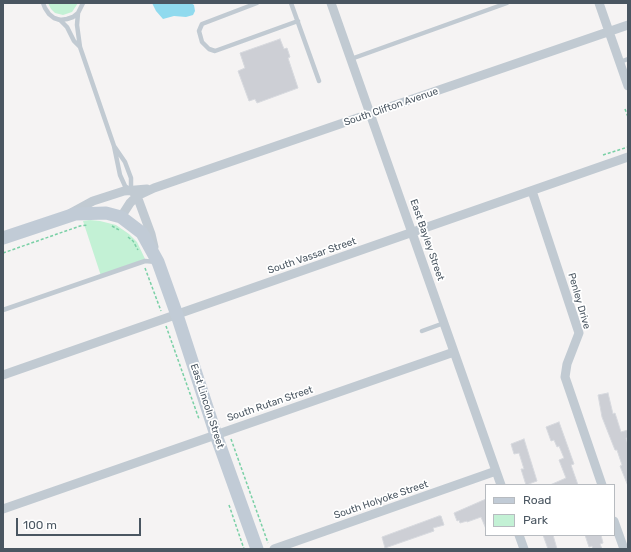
<!DOCTYPE html>
<html>
<head>
<meta charset="utf-8">
<style>
  body { margin:0 }
  #map { position:relative; width:631px; height:552px; overflow:hidden; background:#f5f3f3; font-family:Rubik,sans-serif }
  canvas { display:block }
  .frame { position:absolute; inset:0; border:4px solid #4a5661; pointer-events:none }
  .legend { position:absolute; left:485px; top:484px; width:130px; height:52px; box-sizing:border-box; background:#fff; border:1px solid #b7bbc0; margin:0; padding:5px 7px; list-style:none; font-size:12px; color:#4a5661 }
  .legend li { display:flex; align-items:center; gap:8px; height:20px }
  .legend b { width:20px; border:1px solid #b7bbc0 }
  .scale { position:absolute; left:16px; top:518px; width:125px; height:18px; box-sizing:border-box; border:2px solid #4a5661; border-top:0; padding-left:5px; font-size:12px; line-height:14px; white-space:nowrap; color:#4a5661; -webkit-text-stroke:3px #fff; paint-order:stroke }
</style>
</head>
<body>
<div id="map">
<canvas width="631" height="552"></canvas>
<div class="frame"></div>
<ul class="legend">
<li><b style="height:5px;background:#c1cbd6"></b>Road</li>
<li><b style="height:11px;background:#c3f1d5"></b>Park</li>
</ul>
<div class="scale">100 m</div>
</div>
<script>
const context = document.querySelector('canvas').getContext('2d');
context.lineJoin = 'round';
function paint(path, color) { context.fillStyle = color; context.fill(path, 'evenodd'); }
const shape = rows => new Path2D(rows.map(r => 'M' + r).join(''));
function trace(path, color, width, dash) { context.strokeStyle = color; context.lineWidth = width; context.lineCap = dash ? 'butt' : 'round'; context.setLineDash(dash || []); context.stroke(path); }
function write(font, color, halo, rows, align = 'center') {
  context.font = font + ' Rubik,sans-serif'; context.lineWidth = 3.5; context.setLineDash([]); context.textBaseline = 'middle'; context.strokeStyle = halo; context.fillStyle = color; for (const [text, x, y, turn = 0] of rows) {
    context.save(); context.translate(x, y); context.rotate((+turn || 0) * Math.PI / 180); context.textAlign = isNaN(turn) ? turn : align; if (halo) context.strokeText(text, 0, 0); context.fillText(text, 0, 0); context.restore();
  }
}
const green = shape([
  [48,3,78,3,72,12,63,15,55,13,51,9],
  [90,220,100,221,116,225,129,234,137,242,146,261,101,276,83,221]
]);
const water = shape([
  [152,3,191,3,194,5,195,11,193,15,186,17,174,16,163,19,156,11]
]);
const building = shape([
  [280,39,284,49,287,48,290,57,288,58,298,88,257,103,255,99,249,101,238,71,245,68,240,53,280,39],
  [608,393,613,414,615,413,621,432,628,430,628,438,626,438,628,445,628,486,620,466,622,465,617,450,615,450,602,417,598,395,608,393],
  [559,422,574,464,571,465,578,485,550,485,566,478,559,460,564,458,559,446,557,447,554,440,551,441,546,427,559,422],
  [524,439,537,481,526,485,521,469,524,469,519,453,514,454,511,444,524,439],
  [486,499,486,529,481,517,467,522,467,521,460,523,459,520,457,521,454,513,486,499],
  [439,516,441,516,444,525,433,528,434,531,385,548,382,537,439,516],
  [543,535,553,535,557,549,548,549,543,535],
  [585,535,601,535,603,543,600,544,602,549,593,549,592,546,589,547,585,535]
]);
const path = shape([
  [625,109,628,117],
  [603,155,628,147],
  [112,226,119,230],
  [128,237,133,241,138,250],
  [3,253,80,226,88,225],
  [145,268,161,311],
  [166,326,199,419],
  [231,439,268,543],
  [229,505,244,549]
]);
const lane = shape([
  [43,3,45,8,49,14,54,18,60,20,67,19,73,17,78,13,83,3],
  [257,3,202,24,199,31,202,42,209,49,215,51,298,21],
  [291,3,319,81],
  [78,13,77,25,80,47,114,146,120,175,125,186,131,190,131,178,125,162,114,146],
  [60,20,67,27,74,41,80,47],
  [351,59,507,3],
  [620,62,628,59],
  [3,310,145,261,156,262],
  [422,331,444,323]
]);
const street = shape([
  [331,3,501,485],
  [599,3,628,86],
  [532,191,579,333,567,364,565,377,602,485],
  [133,192,137,196,151,234,154,247],
  [71,213,93,201,124,191,147,189],
  [121,217,130,203,137,196,154,188,628,25],
  [3,375,628,157],
  [3,509,454,352],
  [614,521,624,549],
  [519,535,524,549],
  [274,549,496,471]
]);
const secondary = shape([
  [3,238,75,214,106,213,121,217,142,233,158,262,177,315,216,435,257,549]
]);
const streetNames = [
  ["South Clifton Avenue",391,107,-19],
  ["East Bayley Street",427,240,71],
  ["South Vassar Street",312,256,-19],
  ["Penley Drive",579,301,74],
  ["South Rutan Street",270,404,-19],
  ["East Lincoln Street",207,406,72],
  ["South Holyoke Street",381,500,-19]
];
paint(green, '#c3f1d5');
paint(water, '#90daee');
paint(building, '#cdcfd5');
trace(building, '#d7d9de', 1);
trace(path, '#7ad0a6', 1.5, [3, 2]);
trace(lane, '#c1cad2', 4.5);
trace(street, '#c1cad2', 9);
trace(secondary, '#c1cbd6', 13);
write('10px', '#4a5661', '#fff', streetNames);
</script>
</body>
</html>
